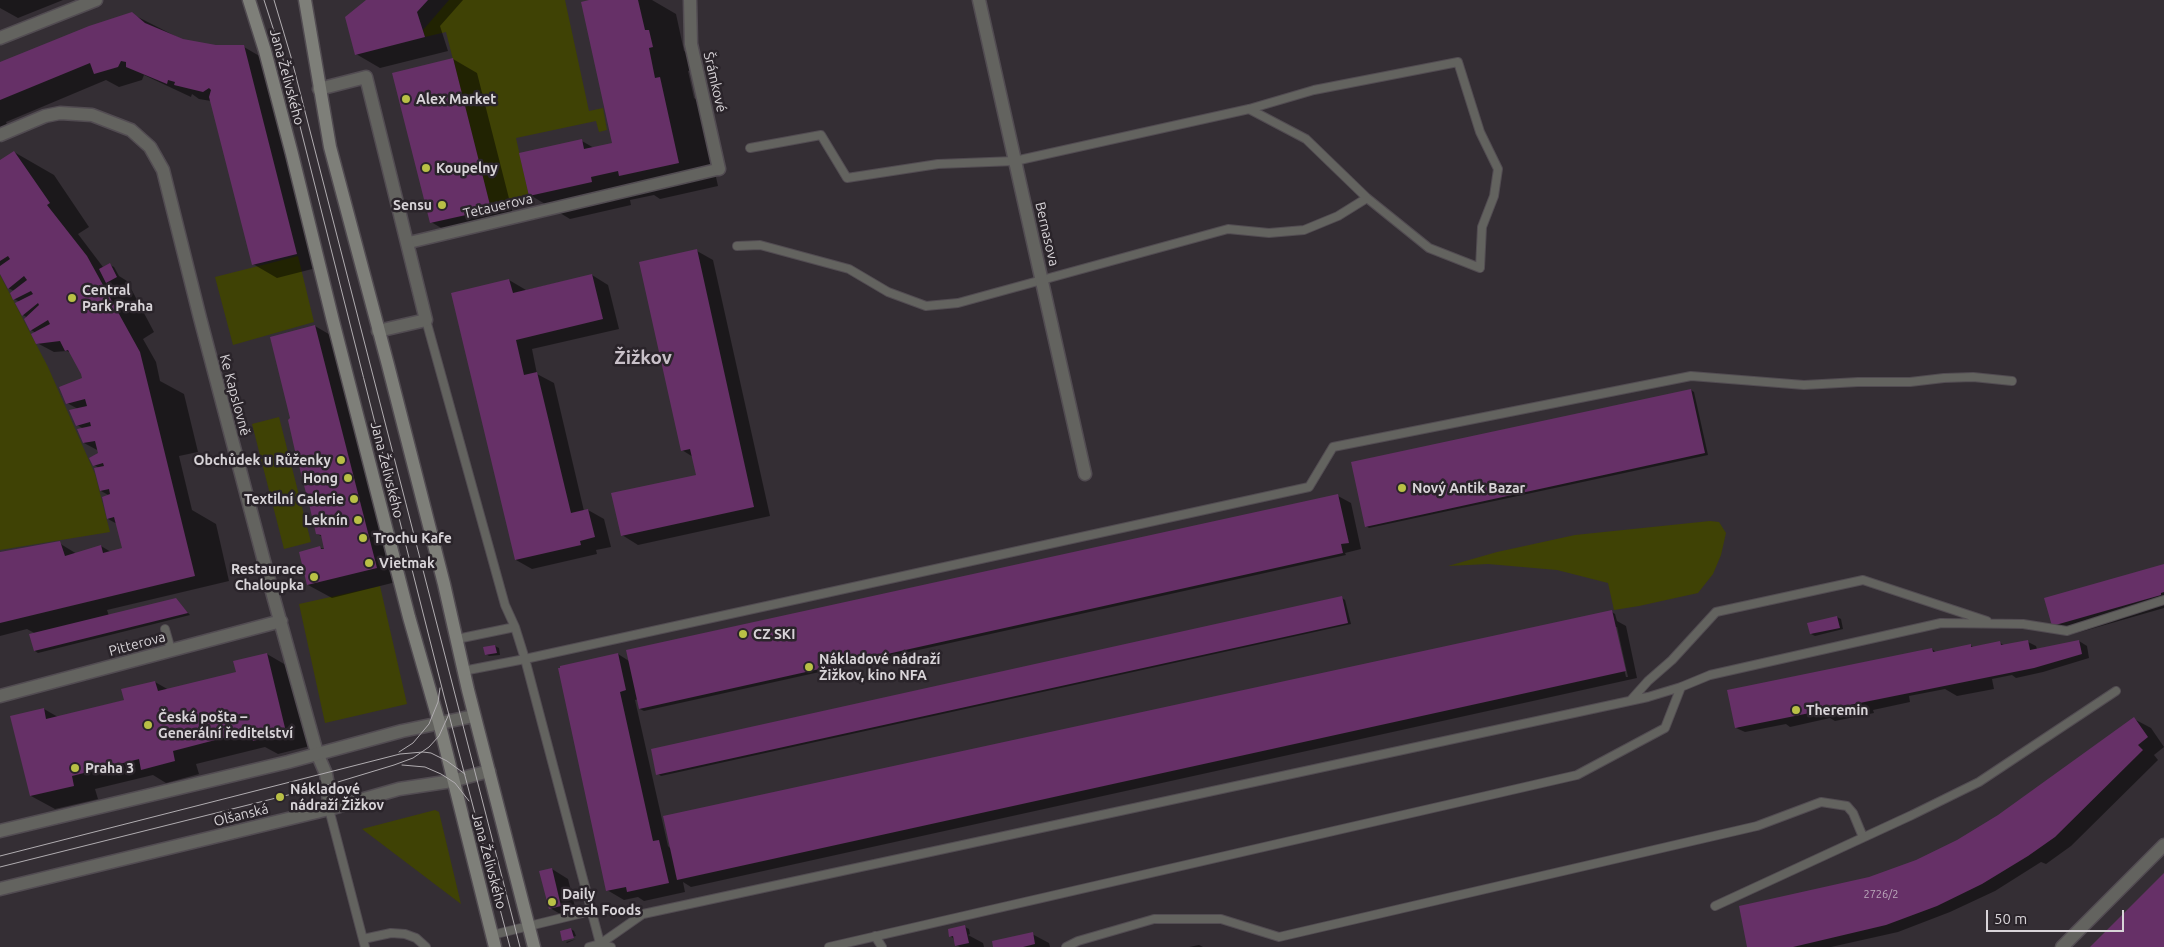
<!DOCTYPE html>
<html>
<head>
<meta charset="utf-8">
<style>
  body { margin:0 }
  #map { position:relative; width:2164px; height:947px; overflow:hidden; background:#342e34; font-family:Ubuntu,sans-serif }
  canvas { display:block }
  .scale { position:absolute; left:1986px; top:910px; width:138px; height:22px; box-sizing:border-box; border:2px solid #d8d4d8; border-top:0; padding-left:6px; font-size:15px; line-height:18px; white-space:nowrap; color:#d8d4d8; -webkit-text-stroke:4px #2a242a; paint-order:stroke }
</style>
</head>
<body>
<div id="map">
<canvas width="2164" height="947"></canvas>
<div class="scale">50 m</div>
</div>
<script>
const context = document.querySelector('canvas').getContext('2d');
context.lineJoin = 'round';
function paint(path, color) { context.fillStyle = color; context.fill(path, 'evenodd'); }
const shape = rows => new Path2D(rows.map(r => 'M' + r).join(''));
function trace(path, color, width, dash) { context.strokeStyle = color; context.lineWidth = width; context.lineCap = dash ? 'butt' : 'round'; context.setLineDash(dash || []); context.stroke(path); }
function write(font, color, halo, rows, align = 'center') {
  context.font = font + ' Ubuntu,sans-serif'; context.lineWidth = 5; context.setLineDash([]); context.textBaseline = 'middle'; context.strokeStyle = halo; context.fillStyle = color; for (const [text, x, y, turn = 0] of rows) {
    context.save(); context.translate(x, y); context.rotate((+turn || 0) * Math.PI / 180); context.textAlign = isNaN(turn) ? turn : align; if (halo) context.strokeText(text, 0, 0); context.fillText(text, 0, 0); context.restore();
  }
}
const green = shape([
  [449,0,565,0,589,111,603,108,607,130,599,132,596,121,516,138,529,196,490,205,446,32,425,37,423,30],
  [298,256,314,322,233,345,215,277],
  [0,275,48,367,95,474,110,532,0,550],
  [279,417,311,542,284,549,252,424],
  [1710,521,1719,522,1726,533,1721,555,1713,574,1698,593,1639,606,1614,610,1608,583,1557,570,1488,564,1448,566,1497,552,1575,535],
  [380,586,407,704,325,723,299,604],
  [435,810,439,812,461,904,362,829]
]);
const shadow = shape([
  [0,0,63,0,18,18,0,8],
  [367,0,463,0,440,26,448,51,380,68,356,54],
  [595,0,652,0,676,14,684,51,689,54,692,70,688,71,694,98,699,101,718,186,660,199,654,195,630,200,631,205,570,219,530,195,582,141,594,148,613,144],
  [132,14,183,40,216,47,244,47,268,61,320,267,277,278,253,264,211,101,199,99,192,94,191,97,144,75,142,80,119,87,106,80,6,122,12,137,0,143,0,64],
  [453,59,477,73,514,218,455,236,431,222],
  [14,152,54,175,89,227,78,234,103,267,110,265,114,267,119,276,127,281,154,332,143,339,156,362,160,381,184,394,198,452,179,456,192,510,216,524,229,581,107,610,109,616,176,600,190,615,38,653,35,651,36,634,27,629,0,636,0,553,59,543,77,554,101,546,111,552,123,548,117,524,108,519,110,496,101,491,99,468,94,465,99,451,84,443,84,429,77,425,78,409,67,403,84,379,71,353,67,351,54,352,37,343,36,333,31,330,28,318,23,315,20,302,14,299,14,291,8,288,0,271,0,162],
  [697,251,713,260,770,516,638,545,622,535,697,476,693,457,682,450],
  [592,275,608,285,619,329,532,349,537,374,554,383,584,511,588,510,604,519,611,547,596,550,597,554,532,569,516,560,509,280,526,290],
  [315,326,339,340,400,581,332,598,308,585,320,548,326,549,323,537,317,534,313,502,303,460],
  [1691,390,1694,392,1708,455,1369,528,1366,526],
  [1338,496,1351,503,1361,549,1345,553,1346,555,644,711,640,709,638,699,635,700,668,846,671,849,1612,612,1615,614,1617,621,1626,626,1637,678,691,887,683,882,685,892,644,901,638,897,624,900,607,890,618,654,629,661],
  [1614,627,1617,627,1628,677,1626,677],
  [2164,565,2164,608,2070,635,2053,625],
  [1342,598,1345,600,1351,624,661,776,658,774],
  [1837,617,1841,619,1843,629,1815,636,1811,634],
  [2079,641,2087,646,2089,658,2043,672,2016,678,2012,675,1992,679,1994,689,1957,696,1945,689,1909,696,1910,702,1873,710,1874,713,1835,721,1830,718,1790,727,1786,724,1745,732,1736,728,1932,649,1936,652,1970,645,1975,648,2000,643,2004,645,2028,642,2036,646,2037,649],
  [495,646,499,648,500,655,489,656,486,654],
  [267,654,291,668,310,746,278,754,265,747,196,764,199,774,166,783,153,775,95,789,98,799,55,809,31,796,44,709,58,717,126,700,155,682,169,690,237,673],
  [2134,719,2151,728,2164,747,2154,755,2158,760,2071,846,2046,864,2041,862,1995,891,1950,912,1898,932,1831,947,1749,947,1881,874,1917,861,1958,841,1998,816],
  [552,869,568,879,577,915,567,918,550,908],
  [965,927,969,929,970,934,968,935,983,943,984,947,960,947,956,945,953,938,950,936],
  [571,929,574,931,576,936,565,939,565,941,564,940],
  [1032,934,1049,943,1050,947,995,947],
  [576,939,567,943,566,942],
  [1199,945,1203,947,1189,947]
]);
const building = shape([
  [366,0,428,0,417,12,425,37,355,55,345,17],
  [589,0,638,0,645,30,649,30,653,47,649,48,655,78,660,77,679,163,619,176,618,171,591,177,592,182,529,196,519,153,582,139,584,149,612,143,581,2],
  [132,12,145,23,183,39,216,45,244,45,297,254,252,265,209,97,211,90,209,88,203,92,174,85,175,82,168,80,167,84,126,67,126,62,121,61,118,67,94,74,90,63,0,100,0,62,89,26],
  [453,58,490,205,474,209,475,213,430,223,392,73],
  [14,151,50,203,47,205,87,256,140,352,195,576,0,623,0,552,60,541,65,556,101,545,103,553,122,548,114,517,107,519,102,497,110,494,109,489,100,491,94,468,104,466,103,463,93,466,89,458,98,453,95,441,83,443,77,429,91,426,90,422,76,426,69,410,87,406,85,399,66,404,59,387,82,378,81,374,68,350,65,351,60,341,36,344,31,334,50,324,48,320,30,331,24,319,39,305,38,303,22,316,15,303,33,294,31,291,13,300,10,293,27,280,24,276,8,289,0,274,0,266,10,259,8,256,0,261,0,160],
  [697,249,754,507,621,536,611,493,696,475,690,449,681,451,639,262],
  [110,263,117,277,106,283,99,269],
  [592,274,603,319,516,340,524,375,537,372,571,513,588,509,595,537,580,541,581,545,515,560,451,293,509,279,513,293],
  [315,325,377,568,307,585,299,552,320,546,321,549,324,549,321,535,316,534,309,504,311,502,309,494,306,493,298,462,301,460,299,452,295,451,288,420,290,418,270,337],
  [1691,389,1705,453,1365,527,1351,462],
  [1338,494,1349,543,1341,544,1343,553,639,709,626,650],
  [2164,564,2164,592,2161,593,2161,595,2052,626,2044,598],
  [1342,596,1348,623,656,775,651,749],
  [176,598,188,613,34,651,29,634],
  [1612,610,1626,671,677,880,663,816],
  [1837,616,1840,628,1810,634,1807,623],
  [2028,640,2030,650,2079,640,2082,654,2034,668,1735,728,1727,690,1932,648,1933,652,1971,644,1971,647,2000,641,2001,645],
  [495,645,497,653,485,655,483,647],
  [267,653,286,732,253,741,250,731,173,751,175,761,141,770,139,759,72,776,74,786,30,796,10,716,44,708,46,719,124,700,121,689,155,681,158,691,236,672,233,661],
  [618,653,626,690,620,692,653,841,659,840,669,883,627,892,626,887,606,891,558,668,560,668,560,666],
  [2134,717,2148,737,2138,745,2143,750,2055,837,2028,856,1982,884,1937,906,1886,925,1793,947,1747,947,1739,906,1869,877,1916,860,1957,840,1998,815],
  [552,868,561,906,549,909,539,871],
  [2164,873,2164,947,2090,947],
  [965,925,969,943,955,946,953,936,949,937,948,929],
  [571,928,574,938,562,941,560,931],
  [1033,932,1035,944,1023,947,993,947,992,941]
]);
const service = shape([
  [1249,109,1306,139,1367,198],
  [737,246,760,245,849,269,888,292,926,306,958,303,1228,229,1269,233,1304,230,1338,216,1367,198,1429,248,1480,268,1482,227,1494,196,1498,169,1480,132,1458,62,1314,90,1249,109,1015,161,938,164,847,178,821,135,750,148],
  [426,320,505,605,515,627,525,659,601,947],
  [165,629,171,650],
  [457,639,515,627],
  [463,671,525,659,1309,487,1333,447,1691,376,1804,385,1858,382,1910,382,1944,378,1973,377,2012,381],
  [1631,700,1648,681,1672,660,1716,612,1863,580,1987,621],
  [329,809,365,947],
  [1715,906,1912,815,1979,782,2116,691],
  [492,935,591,911],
  [875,936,882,947],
  [363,939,391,933,405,934,416,938,426,947],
  [600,944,611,947],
  [589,947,600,944,643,914,1648,697,1681,687,1710,675,1941,623,2023,624,2067,631,2164,600],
  [829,947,1577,775,1665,728,1681,687],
  [1066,947,1078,941,1154,919,1221,919,1279,937,1757,826,1821,802,1847,806,1853,813,1863,837]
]);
const pedestrian = shape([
  [407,243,719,169]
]);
const minor = shape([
  [690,0,691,44,719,169],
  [979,0,1085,474],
  [0,38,96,0],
  [319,89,366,77,407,243,426,320,378,331],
  [0,135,45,116,60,113,92,115,131,130,150,147,163,170,200,318,274,599,317,753,326,774,328,785,329,809],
  [0,696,281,621]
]);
const tertiary = shape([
  [0,831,288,762,402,731,474,716],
  [0,889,329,809,399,789,452,781,489,771],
  [2062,947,2164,845]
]);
const secondary = shape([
  [249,0,265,51,292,154,333,321,409,617,439,722,495,947],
  [305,0,330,147,388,365,444,584,468,690,534,947]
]);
const tram = shape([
  [264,0,283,59,444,696,510,947],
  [274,0,291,57,520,947],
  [399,752,413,743,429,724,438,702,440,688],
  [402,765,425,767,441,774,455,783,469,801],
  [0,856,400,754,423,752,431,753,447,761,465,774],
  [0,867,328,785,394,765,413,758,429,747,439,736,449,714]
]);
const markers = [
  [406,99,5,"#b9c046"],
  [426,168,5,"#b9c046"],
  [442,205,5,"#b9c046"],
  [72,298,5,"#b9c046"],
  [341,460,5,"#b9c046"],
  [348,478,5,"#b9c046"],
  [1402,488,5,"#b9c046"],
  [354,499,5,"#b9c046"],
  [358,520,5,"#b9c046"],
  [363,538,5,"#b9c046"],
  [369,563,5,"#b9c046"],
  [314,577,5,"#b9c046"],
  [743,634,5,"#b9c046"],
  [809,667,5,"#b9c046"],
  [1796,710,5,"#b9c046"],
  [148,725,5,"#b9c046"],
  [75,768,5,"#b9c046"],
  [280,797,5,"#b9c046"],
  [552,902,5,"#b9c046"]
];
const numberNames = [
  ["2726/2",1881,894]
];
const streetNames = [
  ["Jana Želivského",287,77,75],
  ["Šrámkové",715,82,77],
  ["Tetauerova",498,206,-13],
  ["Bernasova",1047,234,77],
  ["Ke Kapslovně",235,395,75],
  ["Jana Želivského",387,470,76],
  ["Pitterova",137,644,-15],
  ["Olšanská",241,815,-14],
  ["Jana Želivského",489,861,75]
];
const poiNames = [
  ["Alex Market",416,99],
  ["Koupelny",436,168],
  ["Sensu",432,205,"right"],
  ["Central",82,290],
  ["Park Praha",82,306],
  ["Obchůdek u Růženky",331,460,"right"],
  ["Hong",338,478,"right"],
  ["Nový Antik Bazar",1412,488],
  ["Textilní Galerie",344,499,"right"],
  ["Leknín",348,520,"right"],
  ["Trochu Kafe",373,538],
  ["Vietmak",379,563],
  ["Restaurace",304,569,"right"],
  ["Chaloupka",304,585,"right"],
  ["CZ SKI",753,634],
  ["Nákladové nádraží",819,659],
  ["Žižkov, kino NFA",819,675],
  ["Theremin",1806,710],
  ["Česká pošta –",158,717],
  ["Generální ředitelství",158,733],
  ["Praha 3",85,768],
  ["Nákladové",290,789],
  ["nádraží Žižkov",290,805],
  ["Daily",562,894],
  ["Fresh Foods",562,910]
];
const districtNames = [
  ["Žižkov",643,358]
];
paint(green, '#3f4205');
paint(shadow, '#0007');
paint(building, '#663067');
trace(service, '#524c52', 10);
trace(pedestrian, '#524c52', 14);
trace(minor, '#524c52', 15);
trace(tertiary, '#524c52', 15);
trace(secondary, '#524c52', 15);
trace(service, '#63635f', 8);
trace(pedestrian, '#63635f', 11);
trace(minor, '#63635f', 12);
trace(tertiary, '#63635f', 12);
trace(secondary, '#7e7f79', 12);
trace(tram, '#b1adb1', 1);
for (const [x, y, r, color] of markers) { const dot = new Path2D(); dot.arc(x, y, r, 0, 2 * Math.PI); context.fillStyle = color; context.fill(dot); trace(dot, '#2a242a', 2); }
write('11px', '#bcabbc', null, numberNames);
write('14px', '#d8d4d8', '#2a242a', streetNames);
write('bold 14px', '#d8d4d8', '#2a242a', poiNames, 'left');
write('bold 19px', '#c9c1c9', '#2a242a', districtNames);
</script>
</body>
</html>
